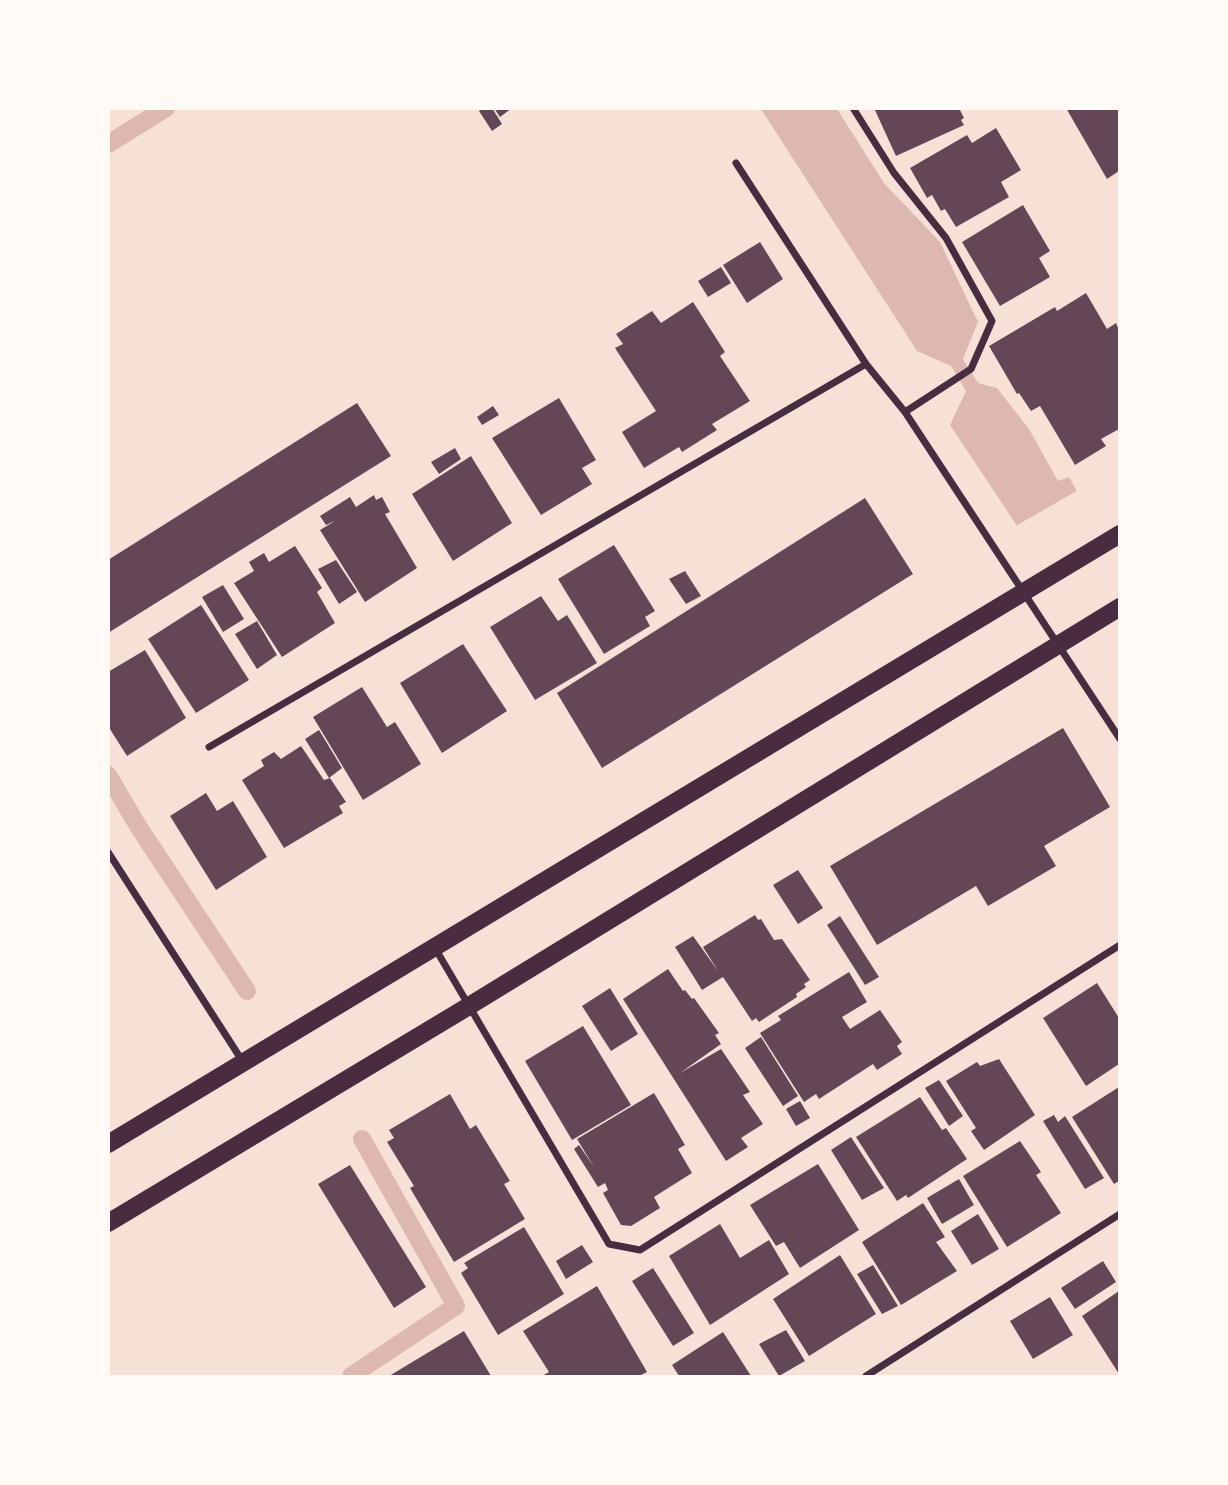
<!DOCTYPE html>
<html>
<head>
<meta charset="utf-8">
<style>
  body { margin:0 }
  #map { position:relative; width:1228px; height:1485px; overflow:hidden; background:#f7e1d7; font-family:Quicksand,sans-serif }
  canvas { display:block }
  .frame { position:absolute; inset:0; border:110px solid #fffaf5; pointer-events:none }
</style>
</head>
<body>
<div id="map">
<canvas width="1228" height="1485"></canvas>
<div class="frame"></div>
</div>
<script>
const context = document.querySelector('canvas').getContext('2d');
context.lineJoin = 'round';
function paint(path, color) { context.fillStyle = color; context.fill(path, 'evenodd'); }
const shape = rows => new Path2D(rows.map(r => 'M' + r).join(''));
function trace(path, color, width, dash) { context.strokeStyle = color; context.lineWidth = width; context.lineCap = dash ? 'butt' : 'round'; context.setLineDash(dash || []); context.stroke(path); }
const water = shape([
  [761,109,837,109,884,183,940,242,978,322,963,359,978,383,997,388,1029,429,1058,481,1069,477,1119,565,1119,679,950,425,966,391,951,366,917,351]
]);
const pier = shape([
  [1080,489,1120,558,1119,683,1014,527]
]);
const stream = shape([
  [108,144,166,108],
  [108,775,138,826,247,991],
  [351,1376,456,1306,362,1139]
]);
const building = shape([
  [483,108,492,108,502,124,492,131,479,111],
  [494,108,512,108,500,117],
  [874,108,959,108,964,118,961,120,964,125,896,156],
  [1066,108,1119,108,1119,171,1107,179],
  [996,128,1021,170,1001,182,1009,197,956,227,945,209,941,211,932,195,927,198,910,168,967,135,972,143],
  [1023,205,1050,251,1039,258,1050,277,1000,306,962,242],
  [760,242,783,279,747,303,723,265],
  [721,267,731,283,708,297,698,281],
  [1086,293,1107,329,1116,323,1119,330,1119,429,1101,439,1106,446,1075,465,1040,406,1031,411,1019,393,1017,394,989,346,1055,307,1057,311],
  [693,302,725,352,720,356,750,401,712,424,717,430,682,452,679,447,644,468,622,432,656,411,615,348,623,344,616,334,652,311,661,323],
  [559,398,596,460,582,468,592,484,541,515,492,438],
  [357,403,391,456,108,633,108,560],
  [493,406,499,415,482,425,477,417],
  [455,448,461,459,439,474,431,462],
  [471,456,512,523,453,561,412,494],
  [374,495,376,500,382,497,390,512,385,514,417,568,365,602,320,530,335,521,326,525,320,516,350,497,356,507],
  [865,498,913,574,602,768,557,693],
  [614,545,655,611,645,617,650,626,604,654,558,579],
  [295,546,322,588,317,592,335,623,282,657,234,583,254,571,249,562,264,553,269,562],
  [336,560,357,592,339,604,318,569],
  [685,571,701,596,686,604,669,579],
  [223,585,244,619,223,632,202,597],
  [541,596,558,621,567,615,597,663,535,700,490,627],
  [201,605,249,680,196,713,148,639],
  [257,621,277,655,257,669,235,634],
  [463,644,507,711,442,753,400,683],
  [145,650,186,718,127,756,108,726,108,672],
  [362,687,387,727,395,722,421,764,363,800,313,717],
  [1063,728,1110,807,1044,846,1056,866,988,906,976,886,877,945,830,866],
  [319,730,342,768,329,778,305,739],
  [301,746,324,780,330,778,346,802,339,806,343,813,284,848,242,780,264,766,261,760,274,752,281,759],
  [206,793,217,811,233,801,267,857,216,890,170,816],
  [798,870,823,908,798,924,773,885],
  [755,915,758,920,761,919,774,940,782,939,810,980,804,984,806,987,796,994,797,997,759,1022,756,1018,752,1021,723,977,702,990,675,947,693,936,718,971,703,947],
  [840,916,879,977,865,985,827,925],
  [668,969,683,991,685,990,692,999,694,998,719,1033,715,1035,721,1044,680,1073,721,1049,750,1092,743,1095,763,1124,741,1138,748,1147,726,1161,623,999],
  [849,972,867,1002,842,1017,850,1029,880,1010,902,1042,897,1046,902,1054,877,1070,873,1064,819,1099,816,1094,804,1102,760,1033,781,1020,778,1016],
  [1097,983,1119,1018,1119,1064,1086,1086,1043,1018],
  [610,988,638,1034,611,1051,582,1006],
  [583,1026,631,1105,572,1140,525,1061],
  [761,1037,798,1096,783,1106,745,1048],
  [999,1059,1035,1115,984,1150,971,1131,976,1128,946,1081,977,1062,980,1066],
  [939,1080,963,1116,949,1126,925,1088],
  [1119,1087,1119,1181,1114,1184,1072,1117],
  [654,1093,685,1145,678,1149,692,1173,654,1197,660,1208,631,1226,621,1225,603,1193,608,1190,605,1183,598,1187,574,1149,579,1145,594,1167,577,1139],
  [450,1094,470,1129,476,1125,510,1181,504,1184,525,1219,454,1262,410,1188,414,1186,387,1142,394,1138,389,1130],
  [920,1097,942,1130,946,1128,967,1159,908,1198,906,1195,897,1201,856,1137],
  [800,1101,810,1118,796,1126,786,1109],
  [1054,1115,1058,1122,1065,1116,1104,1178,1085,1189,1043,1121],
  [851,1137,884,1188,862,1200,831,1150],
  [1020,1141,1041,1172,1036,1175,1061,1213,1007,1247,963,1176],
  [818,1164,859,1230,800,1268,784,1242,776,1246,750,1205],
  [350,1165,426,1287,394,1308,318,1184],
  [959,1179,974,1205,942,1224,927,1198],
  [923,1203,945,1237,936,1242,957,1271,901,1305,862,1242],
  [978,1214,999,1249,972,1265,951,1231],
  [720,1224,740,1258,769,1240,789,1274,710,1325,669,1256],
  [524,1227,564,1294,498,1335,461,1273,468,1268,464,1263],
  [582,1245,593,1262,566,1279,556,1261],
  [840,1255,876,1314,809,1356,773,1299],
  [1103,1261,1116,1282,1075,1309,1061,1288],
  [873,1265,898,1306,882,1314,857,1274],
  [653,1268,694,1333,673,1346,632,1281],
  [597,1286,647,1372,639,1376,542,1376,549,1372,523,1331],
  [1119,1291,1119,1374,1082,1316],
  [1050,1297,1073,1335,1033,1359,1010,1321],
  [786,1330,805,1361,779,1376,759,1344],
  [464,1331,491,1376,389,1376],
  [723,1332,751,1376,679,1376,672,1365]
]);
const minor = shape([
  [853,108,894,173,946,238,992,321,971,369,905,412],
  [736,163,866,364,905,412,1120,739],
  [209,747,866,364],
  [108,852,243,1062],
  [435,948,609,1244,640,1250,1120,945],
  [866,1376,1120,1214]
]);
const primary = shape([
  [108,1144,1120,534],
  [108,1223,469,1006,1120,607]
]);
paint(water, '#dcb8b0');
paint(pier, '#f7e1d7');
trace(stream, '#dcb8b0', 18);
paint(building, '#644757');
trace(minor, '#4a2c40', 7);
trace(primary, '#4a2c40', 18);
</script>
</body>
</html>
